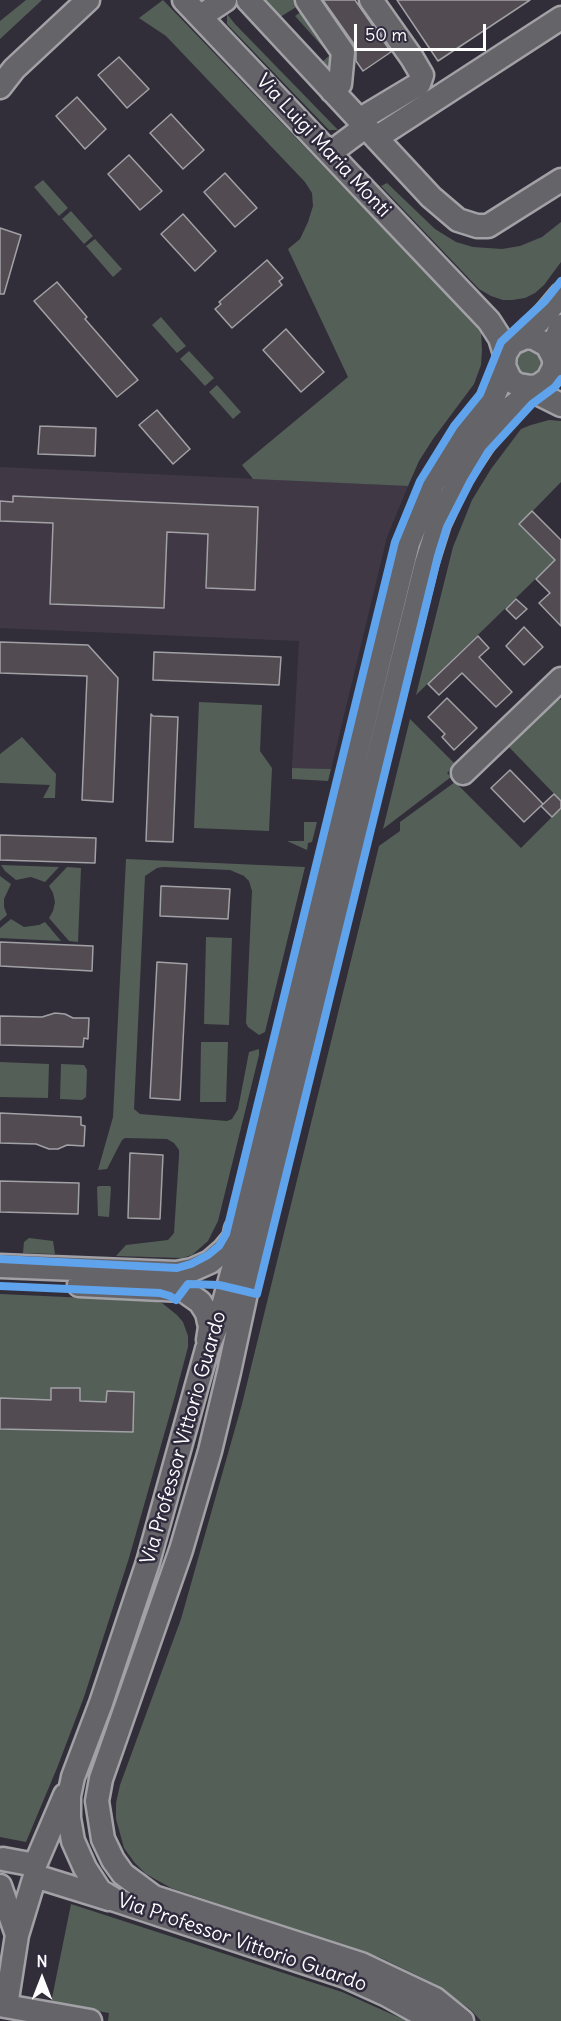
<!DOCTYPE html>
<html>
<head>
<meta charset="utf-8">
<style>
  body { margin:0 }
  #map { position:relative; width:561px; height:2021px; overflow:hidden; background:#312e39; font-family:Delius,sans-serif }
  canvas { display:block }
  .north { position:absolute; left:12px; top:1949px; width:60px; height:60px; -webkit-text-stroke:4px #2f2a3d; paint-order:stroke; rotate:0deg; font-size:16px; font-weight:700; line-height:24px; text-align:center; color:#fff }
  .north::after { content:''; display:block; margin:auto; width:21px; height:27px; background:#fff; clip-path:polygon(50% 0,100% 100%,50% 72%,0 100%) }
  .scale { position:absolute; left:354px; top:24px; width:132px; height:27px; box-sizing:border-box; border:3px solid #fff; border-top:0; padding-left:8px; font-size:18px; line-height:21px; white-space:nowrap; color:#fff; -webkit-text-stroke:4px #2f2a3d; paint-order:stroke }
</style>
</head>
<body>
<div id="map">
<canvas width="561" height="2021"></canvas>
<div class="north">N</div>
<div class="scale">50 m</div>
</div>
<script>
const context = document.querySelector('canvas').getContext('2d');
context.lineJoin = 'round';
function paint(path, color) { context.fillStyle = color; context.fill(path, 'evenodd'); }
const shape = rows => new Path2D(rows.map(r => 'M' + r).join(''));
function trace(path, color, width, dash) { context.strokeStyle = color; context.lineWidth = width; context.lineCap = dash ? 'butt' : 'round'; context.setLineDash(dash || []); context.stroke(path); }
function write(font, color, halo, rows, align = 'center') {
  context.font = font + ' Delius,sans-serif'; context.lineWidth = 5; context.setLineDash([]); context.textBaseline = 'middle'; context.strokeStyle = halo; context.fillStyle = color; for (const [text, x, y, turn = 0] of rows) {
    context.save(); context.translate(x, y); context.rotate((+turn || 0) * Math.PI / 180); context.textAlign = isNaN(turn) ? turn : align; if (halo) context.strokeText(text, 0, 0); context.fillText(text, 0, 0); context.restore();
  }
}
const built = shape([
  [0,467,408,486,387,537,331,769,292,768,299,641,0,628]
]);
const green = shape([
  [26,0,42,0,0,39,0,21],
  [163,0,481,330,482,350,481,365,474,384,433,439,419,461,408,486,253,479,242,465,348,377,288,249,300,239,308,222,313,206,312,193,305,182,166,36,139,18],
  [260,0,299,0,301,4,277,19],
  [305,9,335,50,331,73,321,63,330,55,295,16],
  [227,14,235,24,338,130,329,130,227,24],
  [43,180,68,208,59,216,34,187],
  [387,183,435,229,456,242,473,247,502,249,520,246,542,237,561,222,561,262,544,285,535,293,525,298,512,300,503,300,491,296,479,289,381,186],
  [71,211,93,236,84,244,62,219],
  [95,239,122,269,113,277,86,246],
  [161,317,186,346,177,353,152,325],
  [532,346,544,357,544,369,531,380,516,371,513,356,516,351],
  [189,351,214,378,205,386,180,359],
  [217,385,241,412,233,419,209,392],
  [549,420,561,421,561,482,519,525,555,560,416,695,453,547,472,500,491,469,521,429,531,425],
  [558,699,561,700,561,801,509,747],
  [199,702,262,705,260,751,272,768,269,831,194,828],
  [410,719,456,765,447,773,451,777,383,829],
  [22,737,56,774,55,798,43,798,50,785,0,783,0,754],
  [292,768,331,769,328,781,292,779],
  [455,782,521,848,561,808,561,2021,481,2021,471,2010,435,1984,381,1958,171,1888,146,1874,134,1862,124,1848,116,1819,116,1803,120,1785,181,1619,242,1404,379,846,400,831,400,822],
  [304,822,317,822,312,842,308,843,307,850,287,841,304,841],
  [126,859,305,867,265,1032,259,1035,248,1027,246,1023,252,891,249,881,244,876,230,870,163,867,157,868,145,876,134,1109,140,1114,227,1121,232,1119,238,1109,249,1052,259,1049,259,1055,218,1221,208,1241,192,1255,182,1258,116,1256,126,1245,168,1240,174,1233,179,1156,179,1150,174,1143,167,1139,125,1138,122,1140,107,1169,98,1170,113,1117],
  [1,865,59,867,45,882,31,877,16,880,5,871],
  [67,867,81,868,78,942,69,941,49,918,53,911,55,902,53,893,49,886],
  [0,876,11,884,4,899,4,907,7,915,0,921],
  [11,919,24,927,39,925,45,922,61,941,0,938,0,928],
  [206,937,232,938,229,1025,204,1024],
  [201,1042,228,1042,226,1102,200,1102],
  [0,1062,49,1064,48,1098,0,1097],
  [61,1064,84,1065,87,1070,86,1097,82,1100,60,1099],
  [99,1186,110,1186,111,1188,109,1217,98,1216,97,1187],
  [29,1238,53,1241,55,1254,23,1253,24,1242],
  [0,1294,153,1301,162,1303,177,1315,183,1322,188,1336,188,1347,175,1396,129,1558,84,1697,57,1768,26,1842,0,1837],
  [71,1904,342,1992,407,2021,108,2021,109,2013,51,2003]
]);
const building = shape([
  [323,0,355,0,391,52,363,71,356,61,356,52,354,44,323,0],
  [397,0,530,0,438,61,397,0],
  [119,57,149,89,127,108,98,75,119,57],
  [77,97,106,129,85,149,56,116,77,97],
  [171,114,204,150,183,169,150,133,171,114],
  [129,155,162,191,140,210,108,174,129,155],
  [225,173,257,208,235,227,204,192,225,173],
  [183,214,216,251,195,271,161,234,183,214],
  [0,228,21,235,4,294,0,294,0,228],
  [267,260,283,278,279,281,282,285,232,328,215,309,221,304,219,302,267,260],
  [57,282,87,317,85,319,138,380,117,397,34,301,57,282],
  [286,329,324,372,301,392,263,350,286,329],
  [157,410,190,449,173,464,139,425,157,410],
  [40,426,96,428,95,456,38,454,40,426],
  [13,496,258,507,255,590,206,588,208,534,167,532,164,608,50,604,53,523,0,521,0,501,13,502,13,496],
  [532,511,561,540,561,626,539,603,550,593,536,579,555,560,519,524,532,511],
  [516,599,527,609,516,619,506,609,516,599],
  [524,627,543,647,524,665,506,646,524,627],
  [478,636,489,648,479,657,512,692,496,707,462,673,439,695,428,684,478,636],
  [0,642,88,645,118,678,113,802,82,800,87,676,0,673,0,642],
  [154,652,281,657,279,685,153,680,154,652],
  [447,698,477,728,454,750,442,737,445,734,428,717,447,698],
  [151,714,153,716,178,717,173,842,146,841,151,714],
  [510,770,543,804,524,822,491,788,510,770],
  [554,794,561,801,561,808,552,817,541,806,554,794],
  [0,835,96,838,95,863,0,860,0,835],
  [161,886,230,889,228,919,160,916,161,886],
  [0,942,93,946,92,971,0,966,0,942],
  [157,962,187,964,180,1100,150,1098,157,962],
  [55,1013,65,1014,73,1018,89,1018,88,1039,84,1038,83,1047,0,1045,0,1016,42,1017,55,1013],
  [0,1113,81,1117,81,1125,85,1126,84,1146,67,1145,58,1149,49,1149,36,1144,0,1143,0,1113],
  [130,1153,163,1155,160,1219,128,1218,130,1153],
  [0,1181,79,1183,78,1214,0,1212,0,1181],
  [51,1388,80,1388,80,1401,106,1402,107,1391,134,1392,133,1432,0,1429,0,1398,51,1400,51,1388]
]);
const minor = shape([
  [184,0,489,321,500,338,505,354],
  [248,0,431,197,458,220,477,226,488,226,561,180],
  [307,0,343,52,340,84,332,91],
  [201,16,225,0],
  [0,87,14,69,88,0],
  [359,120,419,84,422,75,412,58,371,0],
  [376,138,561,18],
  [330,153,365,127],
  [518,340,540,320,561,295],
  [551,351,561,326],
  [554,361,554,367,548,379,538,386,531,387,519,385,513,382,509,377,504,366,505,354,512,343,526,337,534,338,547,345,561,372],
  [525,387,561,405],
  [463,773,561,679],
  [0,1266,176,1273,192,1270,210,1262,224,1250,234,1238,236,1229],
  [79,1285,183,1290,200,1302,207,1313,210,1327,208,1340],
  [3,1859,35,1865,65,1795],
  [0,1886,17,1935,6,2006],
  [17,1935,35,1876,109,1899],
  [0,2005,90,2021],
  [434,2021,387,1995,345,1976,115,1900,100,1891,85,1868,73,1841,69,1818,69,1796,73,1777,101,1703,148,1562,207,1349,219,1321,235,1262,246,1202,408,543,433,483,462,436,491,402,498,386,504,366],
  [462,2021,435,1999,361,1964,154,1897,123,1874,113,1860,103,1839,97,1801,101,1779,181,1550,210,1451,229,1372,251,1270,426,564,439,523,459,480,498,421,509,409,538,386]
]);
const cycleway = shape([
  [0,1259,177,1268,191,1264,208,1255,219,1246,226,1234,395,542,420,481,454,426,480,394,501,342,545,301,561,281],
  [0,1286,160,1293,170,1296,176,1300,188,1284,219,1285,257,1294,438,556,447,527,470,482,488,452,532,404,555,387,561,379]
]);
const streetNames = [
  ["Via Luigi Maria Monti",323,146,47],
  ["Via Professor Vittorio Guardo",184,1438,-74],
  ["Via Professor Vittorio Guardo",242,1943,19]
];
paint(built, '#413846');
paint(green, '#545f58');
paint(building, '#524c52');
trace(building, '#a2a1a6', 1.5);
trace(minor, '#a2a1a6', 27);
trace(minor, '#656469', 22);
trace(cycleway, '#60a3ed', 8);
write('20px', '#fff', '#2f2a3d', streetNames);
</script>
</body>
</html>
